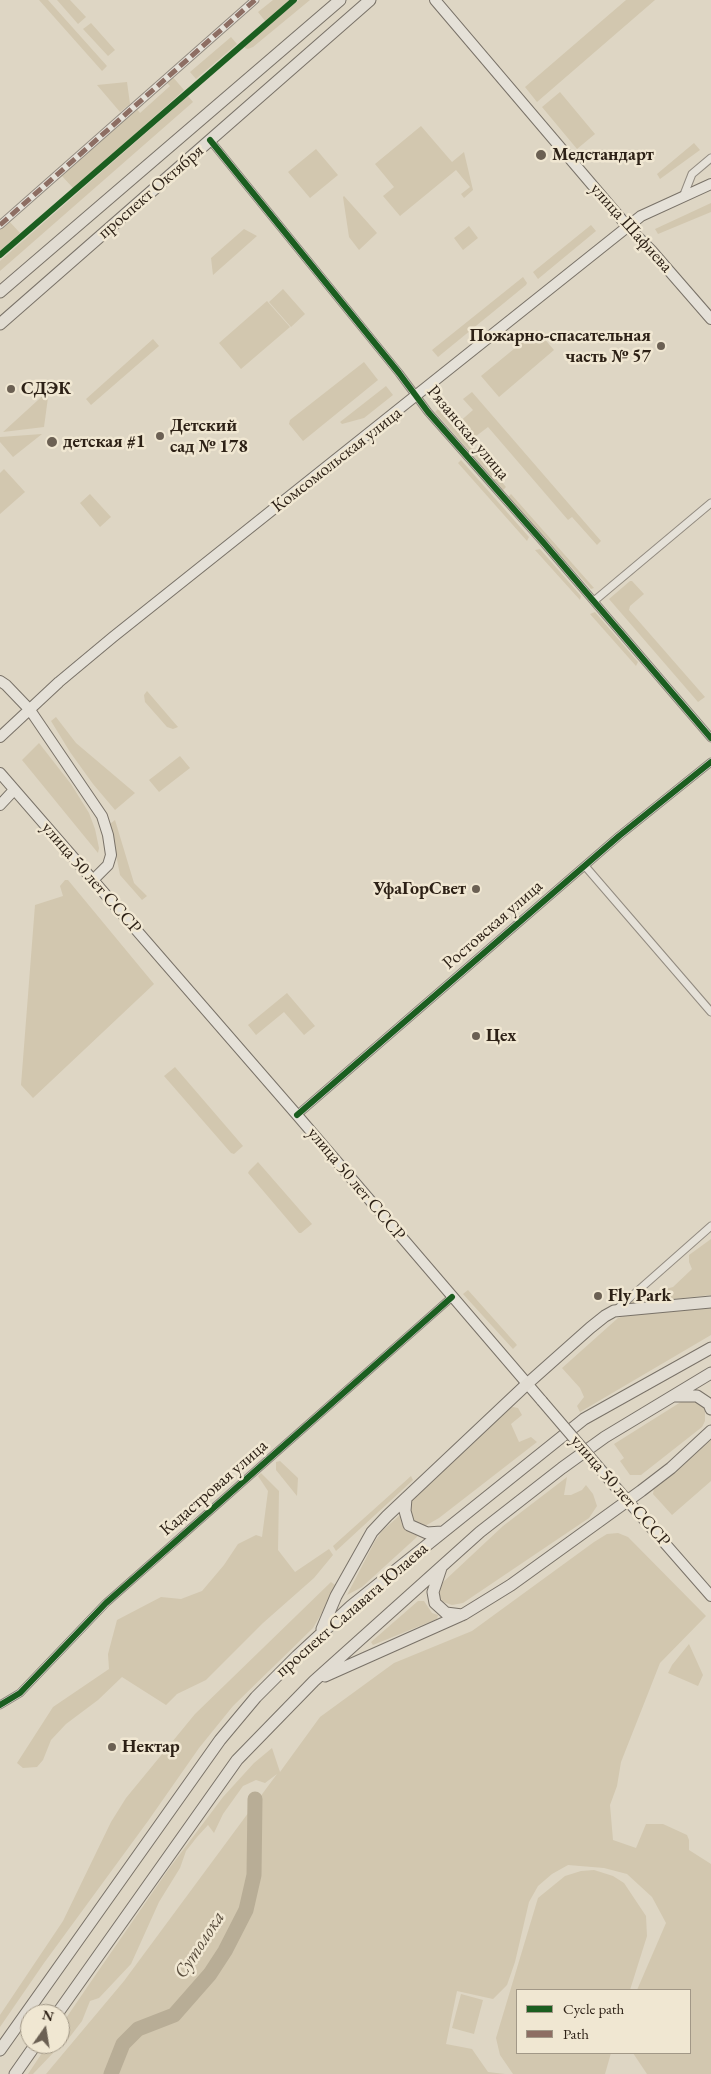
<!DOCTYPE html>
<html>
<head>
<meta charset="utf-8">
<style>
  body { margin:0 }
  #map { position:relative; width:711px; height:2074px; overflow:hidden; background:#ded6c4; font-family:"EB Garamond",serif }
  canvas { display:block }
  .legend { position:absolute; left:516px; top:1989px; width:175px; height:65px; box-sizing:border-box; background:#f0e7d2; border:1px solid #a29887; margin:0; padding:6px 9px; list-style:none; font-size:15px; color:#2d2116 }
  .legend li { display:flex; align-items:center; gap:10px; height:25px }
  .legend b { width:25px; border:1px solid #a29887 }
  .north { position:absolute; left:20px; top:2004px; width:50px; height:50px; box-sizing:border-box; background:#f0e7d2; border:1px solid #a29887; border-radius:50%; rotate:13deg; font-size:14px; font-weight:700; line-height:20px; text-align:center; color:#2d2116 }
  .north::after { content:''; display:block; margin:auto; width:18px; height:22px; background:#6b6053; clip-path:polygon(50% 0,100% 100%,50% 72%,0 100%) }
</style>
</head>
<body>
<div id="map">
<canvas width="711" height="2074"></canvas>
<ul class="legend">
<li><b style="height:6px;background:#1b5e20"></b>Cycle path</li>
<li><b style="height:6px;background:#8d6e63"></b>Path</li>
</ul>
<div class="north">N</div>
</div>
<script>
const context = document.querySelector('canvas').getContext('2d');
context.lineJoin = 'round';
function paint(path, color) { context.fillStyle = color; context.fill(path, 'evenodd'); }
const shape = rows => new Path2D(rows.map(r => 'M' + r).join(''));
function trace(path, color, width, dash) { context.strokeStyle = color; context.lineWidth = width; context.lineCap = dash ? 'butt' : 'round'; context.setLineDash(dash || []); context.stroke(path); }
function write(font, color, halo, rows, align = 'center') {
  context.font = font + ' "EB Garamond",serif'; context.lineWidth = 5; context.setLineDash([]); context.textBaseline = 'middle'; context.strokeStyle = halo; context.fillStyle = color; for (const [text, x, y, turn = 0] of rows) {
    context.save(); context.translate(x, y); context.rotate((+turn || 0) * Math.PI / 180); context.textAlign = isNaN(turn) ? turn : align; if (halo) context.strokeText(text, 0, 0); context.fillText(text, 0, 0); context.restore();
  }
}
const green = shape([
  [39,0,48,0,107,66,102,71],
  [57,0,70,0,86,17,78,24],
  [273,0,292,0,266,22,258,12],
  [299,0,310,0,253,47,248,49,245,48,245,45,249,41],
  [626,0,655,0,537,102,525,87],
  [91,23,115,50,108,56,83,29],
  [231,37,237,44,196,79,190,72],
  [172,76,184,90,74,189,61,175,136,108,140,113,170,86,166,82],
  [127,82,130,104,120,112,97,85],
  [560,92,595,134,577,149,542,107],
  [188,96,193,102,0,271,0,261],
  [421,126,452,162,464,152,473,190,464,198,461,194,470,187,456,170,400,216,383,196,394,187,375,164],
  [694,143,700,150,660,179,657,174],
  [316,149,338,175,310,198,288,172],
  [344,196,377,233,359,250,349,237,343,197],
  [711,203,711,212,658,234,655,229],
  [9,221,20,233,0,251,0,229],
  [591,225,596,231,538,279,533,272],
  [469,226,478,238,463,250,454,238],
  [244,229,257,236,213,275,211,258],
  [523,277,527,283,526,285,438,357,432,350],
  [283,289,305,314,291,327,269,302],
  [267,301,290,327,241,369,219,343],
  [537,330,554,350,499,397,481,376],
  [153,339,159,346,91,405,86,399],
  [364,362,378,380,303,441,289,424,290,420],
  [386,386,393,395,364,418,342,424,340,422],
  [49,390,44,427,3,432],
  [472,392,601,541,597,545,572,517,568,520,488,427,471,440,457,424,473,410,463,399],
  [438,409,506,487,503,490,435,412],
  [42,434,13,457,0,442,0,437],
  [461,460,529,537,527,541,458,463],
  [4,469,25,492,0,514,0,473],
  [90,494,111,517,100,527,80,503],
  [511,494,594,588,591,589,508,497],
  [540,549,581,596,580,600,535,550],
  [630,581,632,581,644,594,630,606,629,610,705,697,698,702,609,599],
  [595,612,638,662,636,666,590,614],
  [147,691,178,727,173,729,167,727,145,702,144,695],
  [56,717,76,743,135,793,115,810,93,784,70,752,51,721],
  [39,743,71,784,89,813,95,829,99,848,98,853,22,760],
  [180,756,190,768,159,792,149,780],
  [115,820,134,883,147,896,142,900,120,875,110,824],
  [65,880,68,880,154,984,33,1098,21,1085,35,905,63,896,60,886],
  [287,993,315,1026,304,1035,284,1012,256,1035,248,1025],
  [175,1067,243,1146,234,1154,231,1153,164,1076],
  [258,1162,312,1224,301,1233,299,1233,248,1173,249,1171],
  [711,1239,711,1295,627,1304,642,1292,651,1293,673,1287,692,1269,689,1262,689,1255],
  [468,1290,517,1345,513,1349,463,1294],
  [711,1306,711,1335,580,1412,577,1406,584,1397,580,1388,562,1368,618,1318,631,1313],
  [684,1400,696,1400,705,1408,705,1421,702,1427,641,1475,630,1475,620,1461,624,1458,614,1444],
  [513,1407,518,1408,522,1415,511,1424,519,1442,531,1437,537,1442,439,1518,425,1526,414,1521,409,1514,410,1499,505,1409],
  [711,1436,711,1481,672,1515,653,1494,654,1488],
  [280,1461,298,1478,297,1496,276,1470,276,1462],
  [261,1473,279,1491,278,1550,295,1572,329,1549,333,1555,314,1578,263,1623,206,1680,177,1694,166,1705,122,1677,98,1700,66,1724,51,1740,43,1760,37,1767,23,1768,17,1763,53,1707,109,1669,108,1654,117,1620,161,1597,181,1599,202,1591,224,1565,238,1544,256,1535,262,1537,268,1491,258,1476],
  [411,1476,413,1480,336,1551,333,1546],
  [567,1477,564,1495,571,1495,582,1490,586,1485,593,1494,597,1506,589,1518,463,1603,452,1605,443,1602,439,1599,438,1592,441,1584,503,1526],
  [400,1515,405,1527,411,1533,418,1536,362,1587,347,1595,375,1541,382,1531],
  [618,1533,628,1537,706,1616,660,1663,621,1762,617,1786,610,1805,613,1840,636,1848,646,1824,663,1824,687,1835,689,1840,689,1850,711,1864,711,2074,647,2074,633,2053,690,2053,690,1990,637,1990,666,1923,652,1897,627,1874,604,1868,568,1865,552,1874,538,1886,529,1902,515,1962,507,1985,493,1999,457,1991,446,2044,472,2049,488,2072,505,2074,46,2074,124,1981,277,1774,265,1783,256,1780,243,1786,223,1814,214,1833,208,1825,197,1837,186,1851,180,1868,159,1902,131,1964,99,1998,90,2001,82,2021,62,2047,55,2045,53,2053,33,2074,28,2074,48,2044,60,2044,60,2027,90,1983,168,1870,223,1797,254,1763,272,1748,280,1772,320,1717,394,1663,472,1631,594,1542,607,1534],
  [331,1582,335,1585,334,1592,313,1628,233,1706,199,1748,148,1821,44,1963,0,2027,0,2015,63,1921,111,1822,126,1798,195,1714],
  [418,1601,424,1601,432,1613,438,1615,437,1619,373,1645,371,1642],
  [689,1644,703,1675,698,1686,668,1673,672,1665],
  [594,1870,613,1876,624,1883,646,1916,647,1936,630,1990,517,1990,517,2053,611,2053,605,2074,513,2074,500,2055,496,2038,538,1898,565,1876,581,1871],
  [461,1994,483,2000,474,2034,452,2028]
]);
const river = shape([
  [111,2074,123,2044,138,2029,174,2015,210,1974,225,1951,246,1910,254,1875,255,1799]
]);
const street = shape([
  [210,140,399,373,428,412,543,542,711,738],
  [683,197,692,174,711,158],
  [0,225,255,0],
  [594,601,711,503],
  [585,866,711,1012],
  [297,1115,619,836,711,762],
  [616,1310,711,1226],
  [0,1705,20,1693,106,1603,452,1297]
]);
const secondary = shape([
  [435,0,628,227,651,250,711,319],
  [0,681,6,685,30,710,102,816,108,835,111,855,108,865,93,880],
  [0,737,59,682,113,637,641,216,711,184],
  [0,773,297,1115,542,1401],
  [0,805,14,790],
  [613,1484,711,1596]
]);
const primary = shape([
  [0,292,340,0],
  [0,324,370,0],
  [674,1396,697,1396,709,1404,711,1409],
  [406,1498,405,1511,409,1525,427,1533,442,1532],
  [441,1568,433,1592,435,1603,446,1613,462,1615],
  [322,1629,336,1596,372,1532,387,1516,527,1384,590,1328,605,1316,614,1311,711,1302],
  [325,1676,464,1614,511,1585,641,1491,671,1468,711,1431],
  [57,2014,237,1760,314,1681,480,1532,562,1468,605,1437,711,1373],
  [0,2050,220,1740,256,1697,297,1656,351,1606,584,1419,711,1348],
  [15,2074,36,2044]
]);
const secondaryBridge = shape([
  [542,1401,613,1484]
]);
const quiet = shape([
  [0,225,255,0]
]);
const cycleway = shape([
  [210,140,399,373,428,412,543,542,711,738],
  [0,255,294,0],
  [297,1115,619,836,711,762],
  [0,1705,20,1693,106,1603,452,1297]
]);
const markers = [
  [541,155,6,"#6b6053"],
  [661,346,5,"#6b6053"],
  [11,389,5,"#6b6053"],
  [160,436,5,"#6b6053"],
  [52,442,6,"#6b6053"],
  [476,889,5,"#6b6053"],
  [476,1036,5,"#6b6053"],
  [598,1296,5,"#6b6053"],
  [112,1747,5,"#6b6053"]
];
const poiNames = [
  ["Медстандарт",552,155],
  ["Пожарно-спасательная",651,336,"right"],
  ["часть № 57",651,357,"right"],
  ["СДЭК",21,389],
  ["Детский",170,426],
  ["сад № 178",170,447],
  ["детская #1",63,442],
  ["УфаГорСвет",466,889,"right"],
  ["Цех",486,1036],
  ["Fly Park",608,1296],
  ["Нектар",122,1747]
];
const streetNames = [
  ["проспект Октября",151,192,-41],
  ["улица Шафиева",631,228,48],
  ["Рязанская улица",468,433,50],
  ["Комсомольская улица",337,460,-38],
  ["улица 50 лет СССР",91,878,49],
  ["Ростовская улица",493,925,-41],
  ["улица 50 лет СССР",356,1184,50],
  ["Кадастровая улица",214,1488,-41],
  ["улица 50 лет СССР",620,1491,49],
  ["проспект Салавата Юлаева",352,1610,-41]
];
const waterNames = [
  ["Сутолока",200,1945,-57]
];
paint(green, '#d2c7af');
trace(river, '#b8ad96', 15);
trace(street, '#928b80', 9);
trace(secondary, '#797268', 12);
trace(primary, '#797268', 13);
trace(street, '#e5e1d8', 7);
trace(secondary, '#e5e1d8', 10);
trace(primary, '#e1dcd2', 11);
trace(secondaryBridge, '#797268', 12, []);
trace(secondaryBridge, '#e5e1d8', 10);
trace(quiet, '#8d6e63', 5, [10, 5]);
trace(cycleway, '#1b5e20', 6);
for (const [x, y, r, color] of markers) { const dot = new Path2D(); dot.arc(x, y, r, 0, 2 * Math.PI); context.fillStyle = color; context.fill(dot); trace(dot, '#f0e7d2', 2); }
write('bold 18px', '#2d2116', '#f0e7d2', poiNames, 'left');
write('18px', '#2d2116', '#f0e7d2', streetNames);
write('italic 19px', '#584c3c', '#f0e7d2', waterNames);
</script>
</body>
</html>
